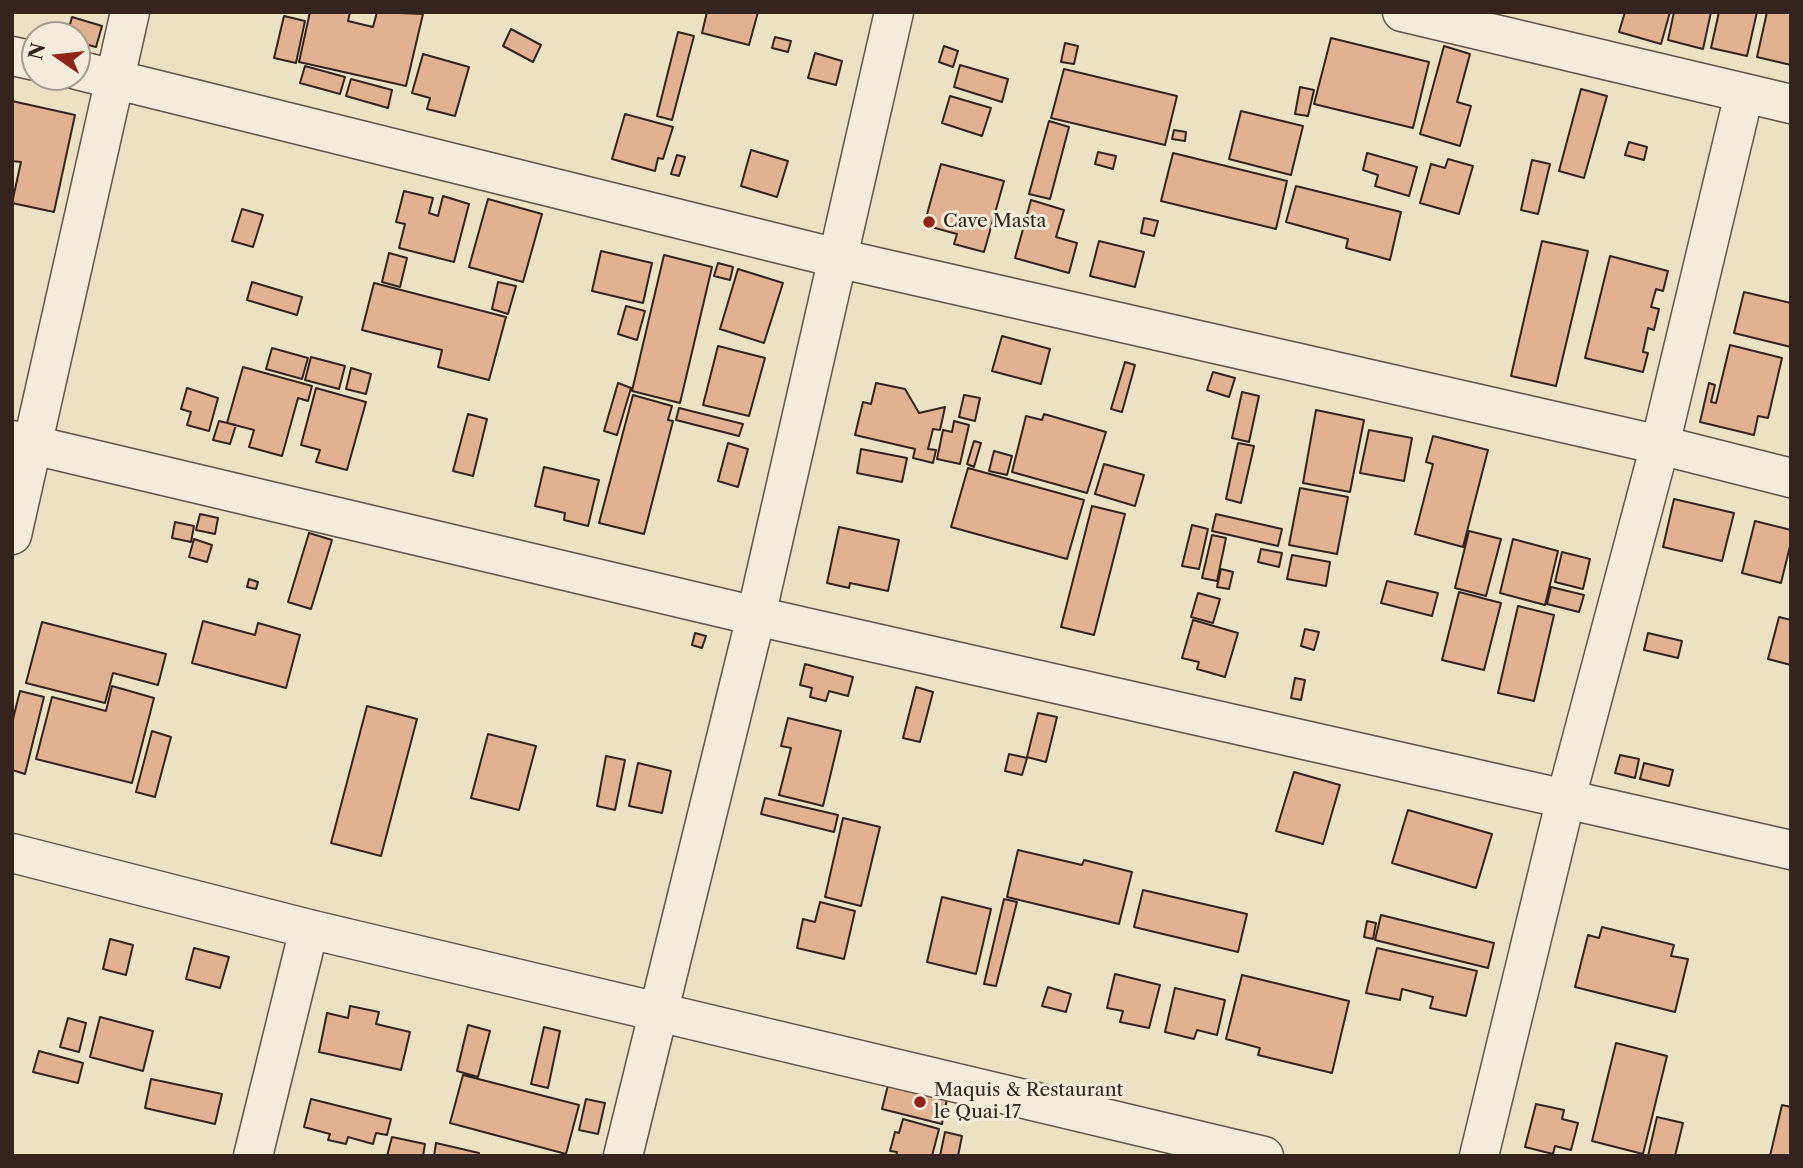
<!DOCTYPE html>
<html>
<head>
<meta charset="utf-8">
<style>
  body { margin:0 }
  #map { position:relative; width:1803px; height:1168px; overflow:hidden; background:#ebe2c4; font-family:"Libre Caslon Text",serif }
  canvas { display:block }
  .frame { position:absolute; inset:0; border:14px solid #34241d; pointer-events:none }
  .north { position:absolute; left:21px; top:21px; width:70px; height:70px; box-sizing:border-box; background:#f2ecd9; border:2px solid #a69c8e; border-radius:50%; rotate:284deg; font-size:19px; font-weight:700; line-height:28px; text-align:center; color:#34241d }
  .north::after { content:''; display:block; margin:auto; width:24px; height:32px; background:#8f2418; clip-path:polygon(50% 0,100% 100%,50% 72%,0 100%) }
</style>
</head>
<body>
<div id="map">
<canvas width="1803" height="1168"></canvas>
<div class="frame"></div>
<div class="north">N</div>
</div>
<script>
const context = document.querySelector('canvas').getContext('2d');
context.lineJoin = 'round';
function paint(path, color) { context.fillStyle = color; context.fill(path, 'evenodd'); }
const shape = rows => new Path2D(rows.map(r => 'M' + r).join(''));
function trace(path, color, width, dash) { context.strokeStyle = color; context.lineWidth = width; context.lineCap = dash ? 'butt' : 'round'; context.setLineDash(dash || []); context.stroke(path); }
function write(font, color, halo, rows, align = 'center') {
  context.font = font + ' "Libre Caslon Text",serif'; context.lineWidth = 6; context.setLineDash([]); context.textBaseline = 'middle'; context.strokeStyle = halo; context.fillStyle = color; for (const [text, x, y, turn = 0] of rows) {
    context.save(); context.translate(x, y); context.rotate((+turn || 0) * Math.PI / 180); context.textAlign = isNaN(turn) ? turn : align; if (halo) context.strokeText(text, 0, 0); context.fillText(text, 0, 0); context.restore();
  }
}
const building = shape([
  [310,12,350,12,348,21,373,27,377,12,423,14,406,86,299,62,310,12],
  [707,12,758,12,749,45,702,33,707,12],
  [1625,12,1670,12,1661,44,1619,32,1625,12],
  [1674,12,1711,12,1703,49,1668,40,1674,12],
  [1719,12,1757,12,1747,56,1711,48,1719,12],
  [1767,12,1791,12,1791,65,1757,57,1767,12],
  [284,16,305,21,296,63,274,58,284,16],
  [72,17,102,26,96,47,77,42,77,35,67,35,72,17],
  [511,29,541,45,533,62,503,46,511,29],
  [678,32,694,36,672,120,657,116,678,32],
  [775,37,791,41,788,52,772,48,775,37],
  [1331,38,1429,62,1413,128,1314,104,1331,38],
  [1065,43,1078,46,1074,64,1061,62,1065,43],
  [944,46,958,51,953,67,939,62,944,46],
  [1444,46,1470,54,1457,102,1471,106,1460,146,1420,134,1444,46],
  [815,53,842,61,836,85,808,78,815,53],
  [423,54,469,67,455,116,427,109,430,98,412,93,423,54],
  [960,65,1008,79,1002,102,954,87,960,65],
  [305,66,345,77,340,94,300,83,305,66],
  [1064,69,1177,96,1165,145,1051,118,1064,69],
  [351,79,392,90,388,108,346,96,351,79],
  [1300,87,1314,90,1308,116,1295,114,1300,87],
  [1581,89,1607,96,1584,178,1559,171,1581,89],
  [950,96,991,108,982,136,942,123,950,96],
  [12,101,75,115,54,212,12,203,21,162,12,161,12,101],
  [1241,111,1303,126,1291,175,1229,159,1241,111],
  [625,114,673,127,663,159,658,158,655,171,612,159,625,114],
  [1049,121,1069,127,1050,199,1029,194,1049,121],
  [1174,130,1186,132,1185,141,1172,139,1174,130],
  [1629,142,1647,147,1644,160,1625,155,1629,142],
  [751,150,788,161,777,197,741,186,751,150],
  [1098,152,1116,156,1113,169,1095,164,1098,152],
  [1173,153,1287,181,1276,229,1161,201,1173,153],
  [1367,153,1417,167,1409,196,1375,186,1378,175,1363,170,1367,153],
  [677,155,685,157,679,176,671,174,677,155],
  [1448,159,1473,166,1459,214,1420,203,1431,164,1445,168,1448,159],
  [1532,160,1550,164,1538,214,1521,210,1532,160],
  [941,164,1004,181,984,252,954,244,957,234,924,225,941,164],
  [1296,186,1401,212,1390,260,1346,248,1348,239,1286,222,1296,186],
  [404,191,433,198,429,213,438,216,443,196,469,204,454,262,399,248,405,224,396,222,404,191],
  [488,199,542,214,523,282,469,267,488,199],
  [1031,200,1064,210,1056,237,1077,243,1069,273,1015,258,1031,200],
  [242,209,263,215,253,247,232,241,242,209],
  [1144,218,1158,221,1154,236,1141,233,1144,218],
  [1099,241,1144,252,1135,287,1090,276,1099,241],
  [1542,241,1588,251,1556,386,1511,376,1542,241],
  [601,251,652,263,643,303,592,291,601,251],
  [389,253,407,258,400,287,382,282,389,253],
  [664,255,712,267,680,403,632,391,664,255],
  [1610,256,1668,271,1663,291,1656,289,1651,307,1659,309,1654,330,1648,328,1643,352,1648,353,1643,372,1585,358,1610,256],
  [718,263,733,267,730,280,714,276,718,263],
  [738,269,783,283,764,343,720,329,738,269],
  [252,282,302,297,297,315,247,300,252,282],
  [498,282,516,286,508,314,492,309,498,282],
  [374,283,506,317,489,380,438,367,442,350,362,330,374,283],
  [1744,292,1791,303,1791,347,1734,333,1744,292],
  [626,306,645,311,637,340,618,334,626,306],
  [1002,336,1050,349,1041,384,992,371,1002,336],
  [1730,345,1782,358,1768,418,1758,416,1754,435,1700,422,1709,383,1715,385,1711,402,1716,403,1730,345],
  [718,346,765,358,749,416,703,405,718,346],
  [272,348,308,358,302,379,266,369,272,348],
  [311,357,345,366,339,389,305,380,311,357],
  [1125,362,1135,365,1122,412,1111,409,1125,362],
  [243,367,312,386,308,401,298,398,282,456,249,447,254,430,227,423,243,367],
  [351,368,371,374,366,394,346,389,351,368],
  [1213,372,1235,378,1229,397,1207,390,1213,372],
  [618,383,631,388,617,435,604,431,618,383],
  [876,383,905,389,919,413,945,407,940,430,933,429,928,449,936,450,933,463,913,458,915,449,855,435,863,402,871,404,876,383],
  [187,388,218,398,209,431,187,425,191,412,181,409,187,388],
  [316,388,366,402,347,470,316,462,320,450,301,445,316,388],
  [1242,392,1259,396,1249,442,1232,438,1242,392],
  [633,395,672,406,668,420,673,421,644,534,599,523,633,395],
  [964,395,980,398,975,421,959,417,964,395],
  [679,408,743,424,739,436,676,420,679,408],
  [1316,410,1364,420,1350,492,1303,483,1316,410],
  [468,414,487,419,473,476,453,471,468,414],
  [1044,414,1106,432,1087,493,1012,472,1026,416,1042,420,1044,414],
  [219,421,236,425,230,444,213,440,219,421],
  [954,421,969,425,960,464,937,459,943,430,952,432,954,421],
  [1369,430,1412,438,1404,481,1360,473,1369,430],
  [1433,436,1488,450,1463,547,1415,534,1433,464,1426,462,1433,436],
  [974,441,981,443,974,467,967,464,974,441],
  [728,443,748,449,738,487,718,481,728,443],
  [1238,443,1254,446,1241,503,1226,499,1238,443],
  [861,449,907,458,902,482,857,473,861,449],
  [994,451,1012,456,1007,475,989,471,994,451],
  [1104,464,1144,475,1135,506,1095,494,1104,464],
  [544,467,599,480,588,526,564,520,565,513,535,506,544,467],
  [968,468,1084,500,1067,559,951,527,968,468],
  [1300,488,1348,497,1337,554,1289,545,1300,488],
  [1674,499,1734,513,1722,561,1663,547,1674,499],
  [1092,506,1125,514,1094,635,1061,627,1092,506],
  [200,514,218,518,215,534,196,530,200,514],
  [1216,514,1282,529,1278,546,1212,531,1216,514],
  [1755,521,1791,530,1791,542,1781,583,1742,573,1755,521],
  [175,522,194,526,191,542,172,538,175,522],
  [1192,525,1208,529,1199,569,1182,566,1192,525],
  [839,527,899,540,888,591,850,583,849,588,827,583,839,527],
  [1469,531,1501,539,1486,596,1455,588,1469,531],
  [309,533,332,540,311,609,288,602,309,533],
  [1212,535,1226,538,1217,581,1202,578,1212,535],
  [194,539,212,545,207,562,189,557,194,539],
  [1513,539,1558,551,1545,605,1500,593,1513,539],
  [1261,549,1282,553,1279,567,1258,562,1261,549],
  [1562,552,1590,559,1583,589,1555,582,1562,552],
  [1292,555,1330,562,1326,586,1287,579,1292,555],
  [1221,569,1233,572,1229,589,1217,587,1221,569],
  [249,579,258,582,256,589,247,587,249,579],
  [1387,581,1438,593,1432,616,1381,603,1387,581],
  [1551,587,1584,595,1579,612,1547,604,1551,587],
  [1459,592,1501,603,1484,670,1442,660,1459,592],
  [1198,593,1220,599,1213,623,1191,617,1198,593],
  [1518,606,1554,615,1534,701,1498,693,1518,606],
  [1779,617,1791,620,1791,665,1768,659,1779,617],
  [1193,620,1238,633,1225,677,1197,669,1199,662,1182,658,1193,620],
  [203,621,255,635,258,623,300,635,286,688,192,663,203,621],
  [42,622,166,654,158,685,113,673,105,703,26,683,42,622],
  [1305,629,1319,632,1314,650,1301,646,1305,629],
  [695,633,706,636,702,648,692,645,695,633],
  [1648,633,1682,641,1678,658,1644,650,1648,633],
  [805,664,853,677,848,696,829,691,826,701,810,697,812,688,800,685,805,664],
  [1295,678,1305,680,1301,700,1291,698,1295,678],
  [112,686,154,698,132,783,36,759,52,697,106,711,112,686],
  [916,687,933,692,920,742,903,738,916,687],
  [20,691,44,697,25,774,12,770,12,723,20,691],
  [367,706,417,719,381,856,331,843,367,706],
  [1038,713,1057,717,1046,762,1027,757,1038,713],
  [788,718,841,731,823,806,779,795,791,748,781,746,788,718],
  [152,731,171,737,155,797,136,792,152,731],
  [488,734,536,746,519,810,471,798,488,734],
  [1009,754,1027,758,1022,775,1005,771,1009,754],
  [1620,755,1639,759,1635,778,1615,773,1620,755],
  [606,756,625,760,615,810,597,806,606,756],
  [638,763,671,771,662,813,629,806,638,763],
  [1644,763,1673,770,1669,786,1640,779,1644,763],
  [1294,772,1340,785,1323,844,1276,831,1294,772],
  [765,798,838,815,834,832,761,814,765,798],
  [1408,810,1492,834,1476,888,1392,863,1408,810],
  [843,818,880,827,861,906,825,897,843,818],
  [1018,850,1082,865,1084,860,1132,872,1119,924,1007,897,1018,850],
  [1143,890,1247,914,1238,952,1134,927,1143,890],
  [942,897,991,909,976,974,927,962,942,897],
  [1004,899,1017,902,996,986,984,984,1004,899],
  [820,902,855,911,844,959,797,948,803,919,815,922,820,902],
  [1381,915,1494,943,1488,968,1375,940,1381,915],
  [1367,921,1376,923,1373,939,1364,937,1367,921],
  [1602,927,1674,945,1671,956,1688,959,1675,1012,1575,987,1588,935,1599,938,1602,927],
  [110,939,133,945,126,975,103,969,110,939],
  [194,948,229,957,220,988,186,979,194,948],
  [1377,948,1477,971,1466,1016,1430,1008,1433,997,1402,989,1400,1000,1366,993,1377,948],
  [1115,974,1160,985,1149,1028,1120,1022,1123,1011,1107,1008,1115,974],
  [1242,975,1349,1001,1332,1073,1258,1055,1260,1048,1226,1039,1242,975],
  [1048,987,1071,994,1066,1012,1042,1006,1048,987],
  [1175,988,1225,1000,1217,1035,1197,1030,1194,1039,1165,1032,1175,988],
  [350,1006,379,1012,376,1024,410,1032,401,1070,319,1052,327,1013,348,1018,350,1006],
  [100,1017,153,1031,143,1071,90,1057,100,1017],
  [68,1018,86,1023,79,1052,60,1047,68,1018],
  [468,1025,490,1031,478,1077,457,1071,468,1025],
  [544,1027,560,1031,548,1088,531,1084,544,1027],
  [1616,1043,1667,1056,1643,1154,1592,1141,1616,1043],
  [39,1051,83,1063,78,1083,33,1072,39,1051],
  [463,1075,579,1105,566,1154,450,1123,463,1075],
  [151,1079,222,1094,215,1124,145,1108,151,1079],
  [888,1085,947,1099,942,1124,882,1109,888,1085],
  [311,1099,391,1119,387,1135,376,1133,373,1144,348,1137,346,1144,328,1140,330,1134,304,1127,311,1099],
  [586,1099,605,1103,598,1134,579,1130,586,1099],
  [1536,1104,1564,1110,1562,1119,1578,1123,1571,1150,1555,1146,1553,1154,1525,1147,1536,1104],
  [1782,1105,1791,1107,1791,1156,1770,1156,1782,1105],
  [1657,1117,1683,1123,1675,1156,1648,1156,1657,1117],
  [903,1119,939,1129,932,1156,896,1156,897,1152,890,1151,895,1132,899,1133,903,1119],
  [945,1132,962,1136,958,1156,940,1156,945,1132],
  [392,1137,425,1144,423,1156,387,1156,392,1137],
  [436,1143,479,1153,479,1156,434,1156,436,1143]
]);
const minor = shape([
  [1402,12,1791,104],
  [12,56,35,61],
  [77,70,837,258,1660,445,1791,478],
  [12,440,756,616,1791,850],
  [12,535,130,12],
  [12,853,309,929,1264,1156],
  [253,1156,309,929],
  [623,1156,756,616,894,12],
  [1479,1156,1566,798,1660,445,1744,94]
]);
const markers = [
  [929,222,7,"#8f2418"],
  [920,1102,7,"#8f2418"]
];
const poiNames = [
  ["Cave Masta",943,222],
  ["Maquis & Restaurant",934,1091],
  ["le Quai 17",934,1113]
];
paint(building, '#e1b292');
trace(building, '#34241d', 2);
trace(minor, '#625447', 41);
trace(minor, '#f2ecd9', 38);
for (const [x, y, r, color] of markers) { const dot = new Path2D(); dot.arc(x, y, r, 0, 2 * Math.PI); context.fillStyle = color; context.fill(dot); trace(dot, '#f2ecd9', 2.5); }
write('19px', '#34241d', '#f2ecd9', poiNames, 'left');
</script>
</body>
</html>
